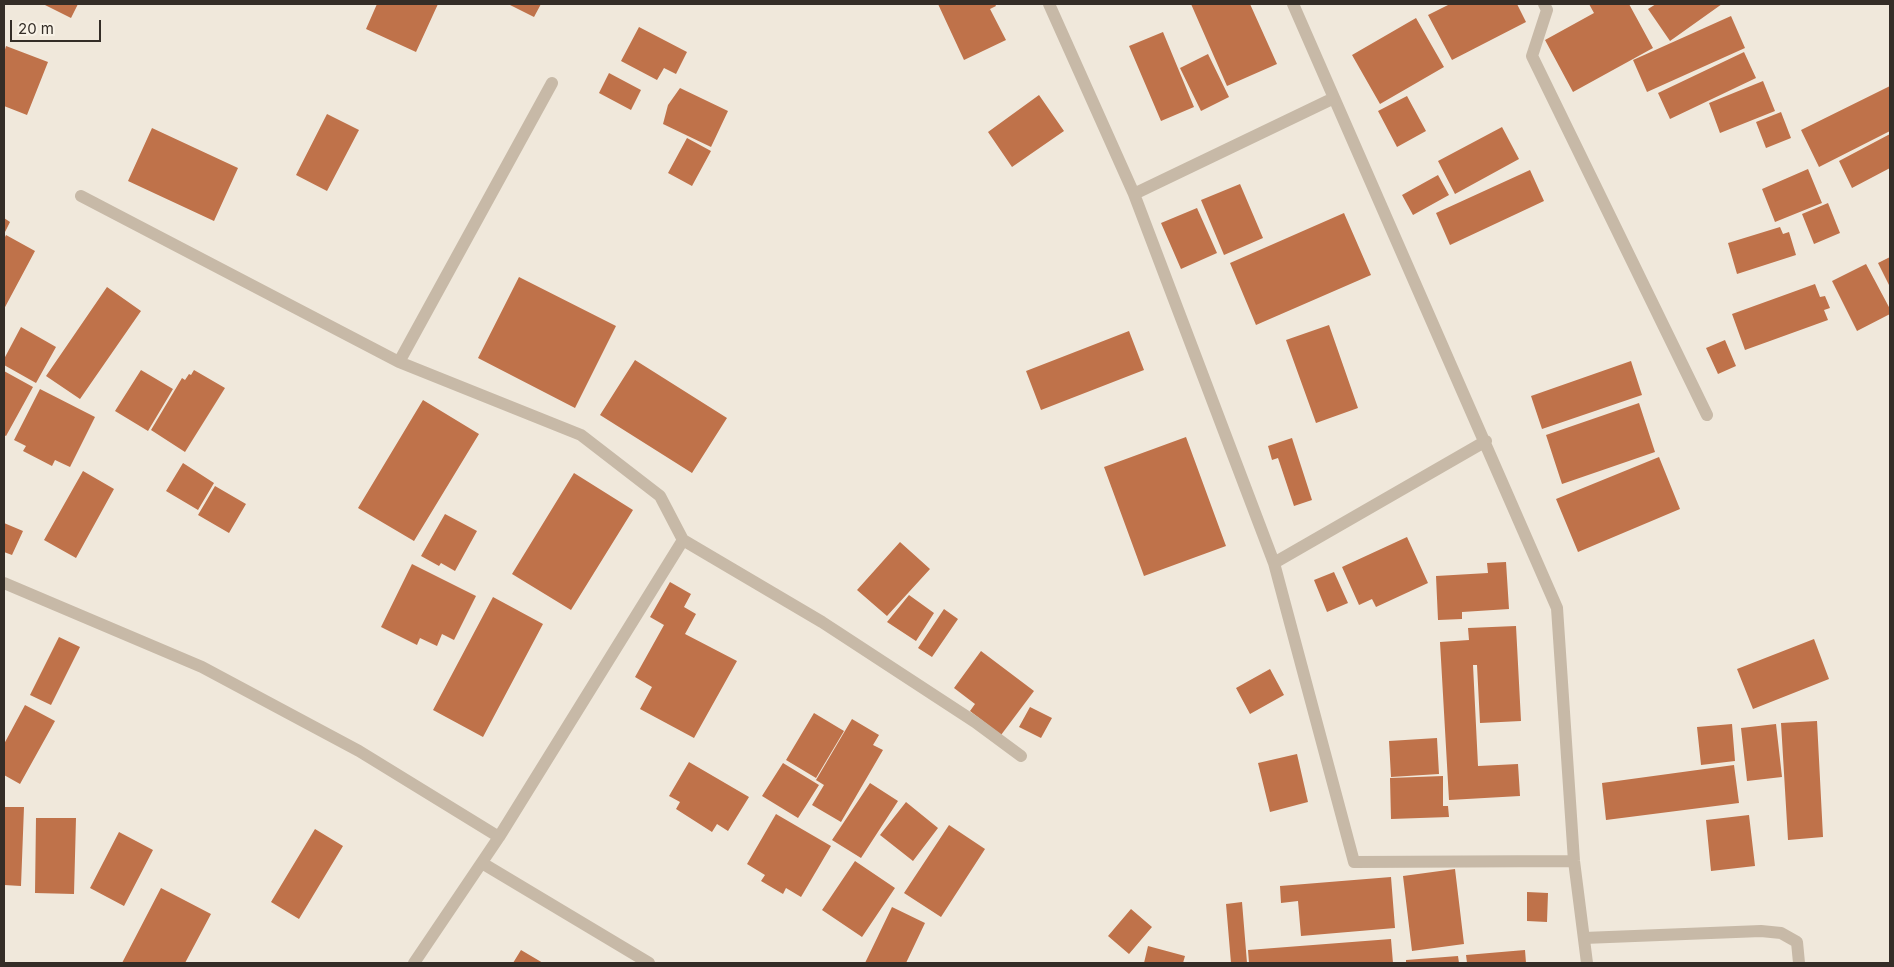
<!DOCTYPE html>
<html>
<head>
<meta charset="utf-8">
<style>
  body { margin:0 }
  #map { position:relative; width:1894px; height:967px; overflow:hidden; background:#f0e8db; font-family:Inter,sans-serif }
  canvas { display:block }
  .frame { position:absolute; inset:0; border:5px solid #342d27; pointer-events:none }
  .scale { position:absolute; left:10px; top:20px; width:91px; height:22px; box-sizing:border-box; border:2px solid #342d27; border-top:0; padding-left:6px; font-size:15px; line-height:18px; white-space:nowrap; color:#342d27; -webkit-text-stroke:4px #f8f2e7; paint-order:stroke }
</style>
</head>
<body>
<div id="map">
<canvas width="1894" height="967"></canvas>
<div class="frame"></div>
<div class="scale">20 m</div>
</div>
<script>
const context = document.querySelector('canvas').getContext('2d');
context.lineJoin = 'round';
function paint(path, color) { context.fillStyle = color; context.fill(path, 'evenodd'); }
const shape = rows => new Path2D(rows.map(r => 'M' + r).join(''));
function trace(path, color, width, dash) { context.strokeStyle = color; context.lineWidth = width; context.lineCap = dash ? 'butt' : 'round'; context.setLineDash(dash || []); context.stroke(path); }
const building = shape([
  [43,4,78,4,71,18],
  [377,4,438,4,416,52,366,29],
  [508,4,541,4,534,17],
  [938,4,995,4,996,6,990,9,1006,40,964,60],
  [1191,4,1250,4,1277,64,1227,86],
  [1450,4,1517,4,1526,22,1452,60,1428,15],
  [1589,4,1629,4,1653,48,1573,92,1545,40,1594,13],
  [1656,4,1722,4,1670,41,1648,9],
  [1731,16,1745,48,1647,92,1633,60],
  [1416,18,1444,67,1380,104,1352,55],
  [639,27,687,52,676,74,664,68,657,80,621,61],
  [1163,32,1194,107,1161,121,1129,46],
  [6,46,48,62,27,115,4,106,4,53],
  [1744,52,1756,78,1670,119,1658,93],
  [1208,54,1229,97,1201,111,1180,68],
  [609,73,641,90,631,110,599,93],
  [1763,81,1775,111,1720,133,1709,103],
  [1890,86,1890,131,1819,167,1801,130],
  [680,88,728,111,711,147,663,124,668,105],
  [1039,95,1064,131,1012,167,988,132],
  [1407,96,1426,131,1397,147,1378,111],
  [1781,112,1791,138,1766,148,1756,122],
  [327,114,359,130,327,191,296,175],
  [1502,127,1519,159,1455,194,1438,161],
  [152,128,238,168,214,221,128,181],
  [1890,134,1890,168,1852,188,1839,161],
  [687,138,711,151,692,186,668,173],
  [1808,169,1822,203,1775,222,1762,189],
  [1530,170,1544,201,1450,245,1436,213],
  [1438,175,1449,195,1413,215,1402,195],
  [1240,184,1263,238,1224,255,1201,200],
  [1828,203,1840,233,1814,244,1802,214],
  [1197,208,1217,253,1181,269,1161,223],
  [1344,213,1371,275,1256,325,1230,263],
  [4,218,10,222,4,234],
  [1780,227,1783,234,1789,232,1796,255,1737,274,1728,243],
  [6,235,35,251,4,309,4,239],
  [1890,257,1890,287,1878,263],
  [1866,264,1890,309,1890,314,1857,331,1832,281],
  [519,277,616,326,575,408,478,358],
  [1815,284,1820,297,1825,296,1830,308,1824,310,1828,320,1745,350,1732,314],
  [107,287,141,311,80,399,46,376],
  [1329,325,1358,408,1316,423,1286,340],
  [21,327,56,347,36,383,4,365,4,359],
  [1129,331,1144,370,1041,410,1026,371],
  [1725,340,1736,366,1718,374,1706,348],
  [635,360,727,418,692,473,600,415],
  [1631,361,1642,395,1542,429,1531,396],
  [141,370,173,389,148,431,115,411],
  [194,370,225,388,185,452,151,430,182,378,185,380,189,374,191,375],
  [4,371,33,387,6,436,4,435],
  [40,389,95,417,70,467,55,460,52,466,23,451,26,446,14,440],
  [423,400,479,434,414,541,358,508],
  [1639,403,1655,452,1562,484,1546,435],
  [1186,437,1226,546,1144,576,1104,467],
  [1292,438,1312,500,1294,506,1278,458,1272,460,1268,446],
  [1659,457,1680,509,1578,552,1556,499],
  [183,463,214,483,198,510,166,491],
  [83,471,114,489,76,558,44,540],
  [574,473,633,510,571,610,512,574],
  [215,486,246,504,229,533,198,515],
  [445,514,477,531,455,571,441,563,439,566,421,556],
  [4,523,23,531,12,555,4,552],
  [1407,537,1428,583,1376,607,1372,599,1359,605,1342,567],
  [900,542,930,569,887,616,857,590],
  [1506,562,1509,609,1462,612,1462,619,1438,620,1436,576,1488,573,1487,563],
  [412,564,476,596,454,640,442,634,437,646,420,638,417,645,381,627],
  [1334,572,1348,603,1327,612,1314,580],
  [670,582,691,594,684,607,696,614,685,634,737,661,694,738,640,709,652,687,635,677,664,625,650,617],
  [909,595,934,613,916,641,887,622],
  [493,597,543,624,483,737,433,710],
  [944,609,958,619,932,657,918,648],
  [1516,626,1521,721,1480,723,1477,665,1473,665,1478,766,1518,764,1520,796,1449,800,1440,642,1469,640,1468,628],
  [59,637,80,647,51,705,30,695],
  [1814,639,1829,679,1753,709,1737,669],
  [981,651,1034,691,1001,735,970,711,975,704,954,688],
  [1270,669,1284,695,1250,714,1236,688],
  [25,705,55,721,20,784,4,775,4,744],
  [1030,707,1052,718,1041,738,1019,727],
  [814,713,844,731,816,778,786,760],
  [852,719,879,735,873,745,883,750,841,822,812,805,824,785,816,780],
  [1817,721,1823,837,1788,840,1781,723],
  [1732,724,1735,761,1701,765,1697,727],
  [1776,724,1782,777,1747,781,1741,728],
  [1437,738,1439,774,1391,777,1389,741],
  [1297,754,1308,802,1270,812,1258,763],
  [689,762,749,797,728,831,717,824,712,832,676,809,680,802,669,796],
  [783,763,819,785,798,818,762,796],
  [1734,765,1739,803,1606,820,1602,783],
  [1443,776,1443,806,1448,806,1449,817,1391,819,1390,778],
  [870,783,898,801,861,858,832,840],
  [906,802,938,828,913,861,880,835],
  [4,807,24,807,21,886,4,885],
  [776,814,831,846,801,897,786,888,783,894,761,881,765,875,747,864],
  [1749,815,1755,866,1711,871,1706,820],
  [36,818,76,818,74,894,35,893],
  [949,825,985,849,941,917,904,893],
  [315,829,343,846,299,919,271,902],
  [119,832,153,850,124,906,90,888],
  [855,861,895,888,862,937,822,910],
  [1455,869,1464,944,1412,951,1403,876],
  [1391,877,1395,928,1301,936,1298,901,1281,903,1280,886],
  [161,888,211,914,185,963,122,963],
  [1527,892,1548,893,1547,922,1527,921],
  [1242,902,1247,963,1231,963,1226,904],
  [892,907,925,923,906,963,865,963],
  [1131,909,1152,927,1129,954,1108,936],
  [1391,939,1393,963,1249,963,1248,950],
  [1148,946,1185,956,1183,963,1144,963],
  [521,950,543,963,513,963],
  [1525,950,1526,963,1467,963,1466,955],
  [1458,956,1459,963,1406,963,1406,960]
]);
const minor = shape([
  [1049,4,1134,194,1274,563,1354,862,1574,861],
  [1293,4,1557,608,1574,861,1587,963],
  [1544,4,1547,10,1532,56,1707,415],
  [1134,194,1334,98],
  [81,196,399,362,581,435,660,496,683,540,499,837,414,963],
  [399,362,552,83],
  [683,540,822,622,975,722,1021,756],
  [1274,563,1486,441],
  [4,583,202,667,359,751,499,837],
  [482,863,649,963],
  [1584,938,1761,931,1781,933,1797,942,1799,963]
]);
paint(building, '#bf724a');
trace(minor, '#c7b9a7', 12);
</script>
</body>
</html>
